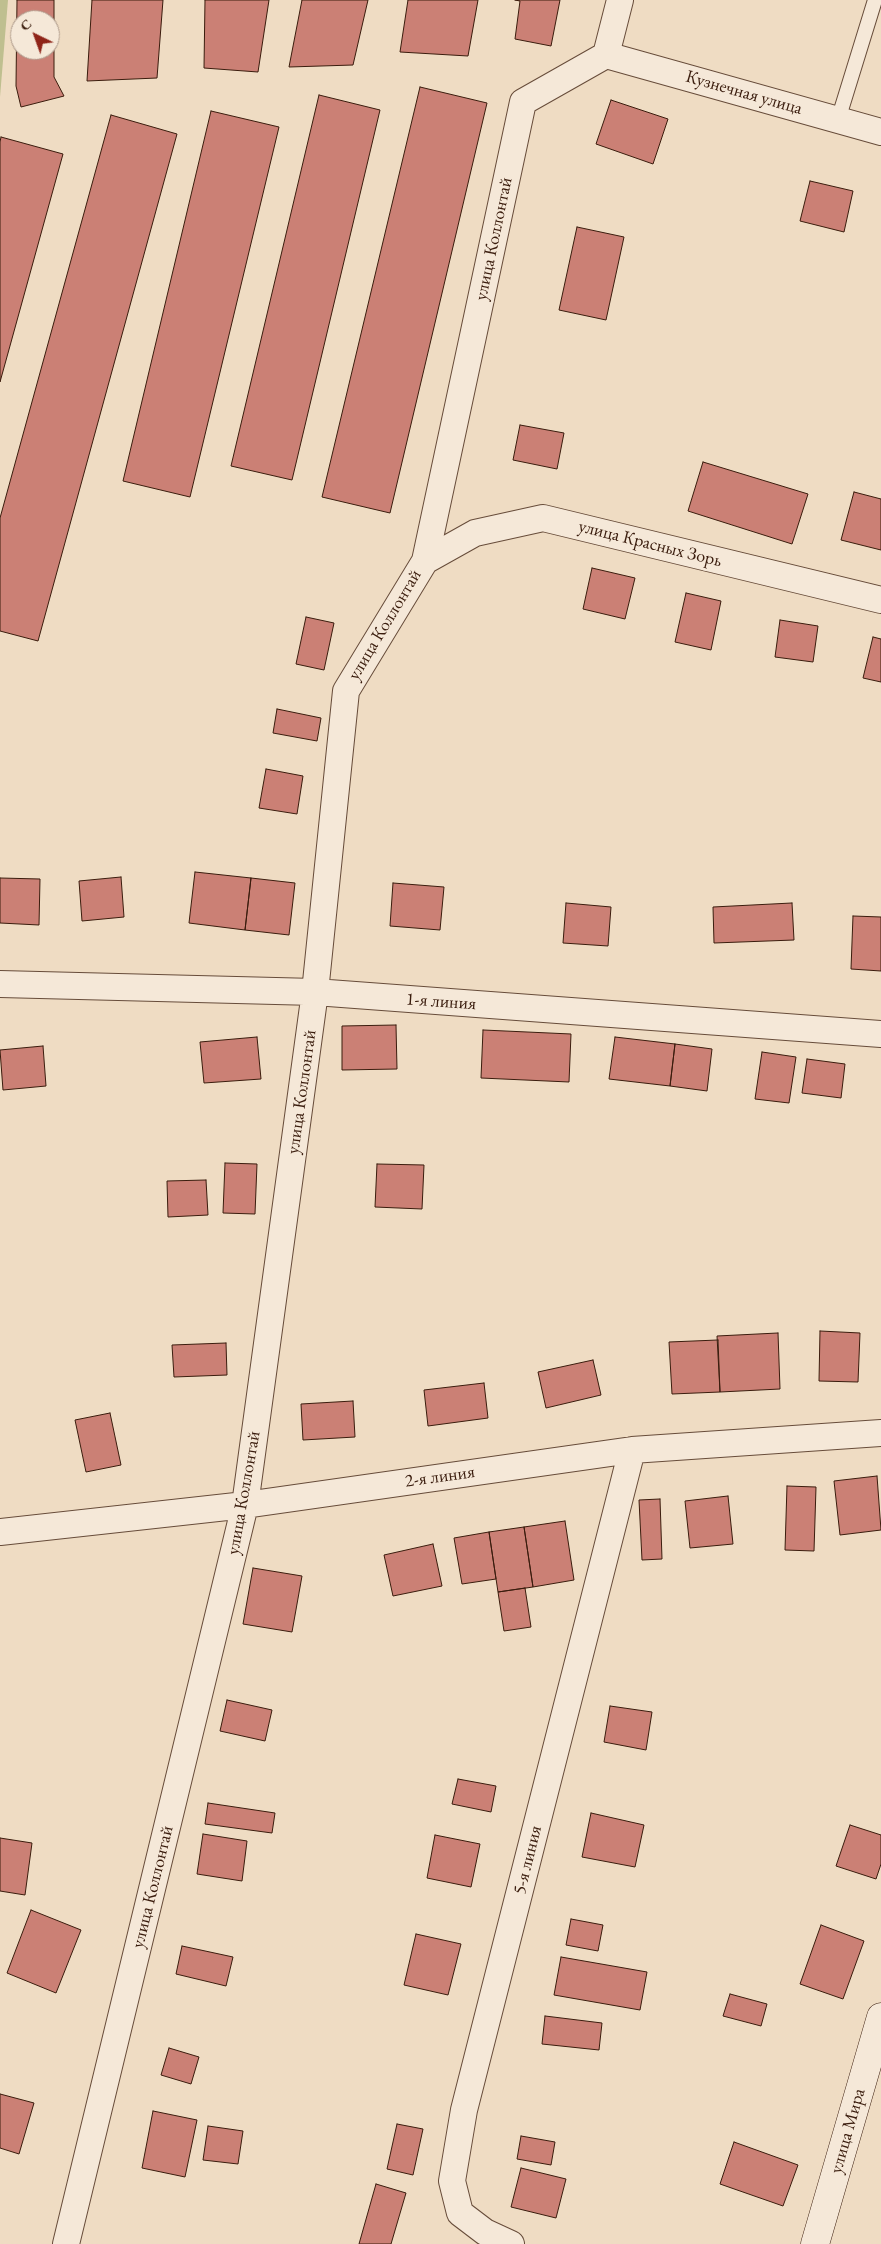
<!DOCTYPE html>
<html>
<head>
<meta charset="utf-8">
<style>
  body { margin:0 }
  #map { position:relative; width:881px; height:2244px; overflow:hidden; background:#efdcc3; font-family:"EB Garamond",serif }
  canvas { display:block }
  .north { position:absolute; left:10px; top:10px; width:50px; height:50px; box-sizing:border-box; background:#f5e8d8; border:1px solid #aa9687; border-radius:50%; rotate:318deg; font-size:14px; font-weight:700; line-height:20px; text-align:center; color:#3a1c0d }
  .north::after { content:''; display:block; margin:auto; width:18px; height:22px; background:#8f2418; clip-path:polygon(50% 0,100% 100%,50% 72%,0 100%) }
</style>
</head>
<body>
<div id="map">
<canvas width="881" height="2244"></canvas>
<div class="north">С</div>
</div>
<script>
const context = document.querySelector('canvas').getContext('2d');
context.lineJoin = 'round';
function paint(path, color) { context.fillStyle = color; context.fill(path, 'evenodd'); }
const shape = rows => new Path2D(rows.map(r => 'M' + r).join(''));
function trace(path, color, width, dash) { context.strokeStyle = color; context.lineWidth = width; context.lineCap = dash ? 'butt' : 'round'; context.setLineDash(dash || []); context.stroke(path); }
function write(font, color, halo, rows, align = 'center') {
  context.font = font + ' "EB Garamond",serif'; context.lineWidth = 5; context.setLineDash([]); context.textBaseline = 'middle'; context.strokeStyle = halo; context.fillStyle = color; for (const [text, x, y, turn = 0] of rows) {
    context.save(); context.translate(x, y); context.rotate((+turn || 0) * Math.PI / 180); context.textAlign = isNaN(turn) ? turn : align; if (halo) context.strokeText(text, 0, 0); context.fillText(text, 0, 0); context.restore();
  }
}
const green = shape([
  [0,0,8,0,0,97]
]);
const building = shape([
  [17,0,54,0,54,77,64,96,21,107,16,86,17,0],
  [20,20,50,20,50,50,20,50,20,20],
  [92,0,163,0,157,78,87,81,92,0],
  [205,0,269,0,258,72,204,68,205,0],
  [302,0,368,0,353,65,289,67,302,0],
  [408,0,478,0,468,56,400,52,408,0],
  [515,0,560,0,551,46,515,39,520,1,515,0],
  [420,87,487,103,390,513,322,497,420,87],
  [319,95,380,110,292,480,231,466,319,95],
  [611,100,668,119,653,164,596,144,611,100],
  [211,111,279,127,190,497,123,481,211,111],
  [111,115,177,134,38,641,0,631,0,518,111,115],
  [1,137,63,154,0,382,0,142,1,137],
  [810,181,853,191,844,232,800,221,810,181],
  [577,227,624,237,606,320,559,310,577,227],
  [520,425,564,433,557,469,513,460,520,425],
  [703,462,808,494,792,544,688,511,703,462],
  [854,492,881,499,881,550,841,540,854,492],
  [592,568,635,578,625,619,583,609,592,568],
  [686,593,721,601,711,650,675,642,686,593],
  [306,617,334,623,324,670,296,664,306,617],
  [780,620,818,626,813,662,775,657,780,620],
  [873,637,881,639,881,682,863,678,873,637],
  [277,709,321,718,317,741,273,733,277,709],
  [266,769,303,776,297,814,259,808,266,769],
  [195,872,251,878,245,930,189,923,195,872],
  [121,877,124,917,82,921,79,881,121,877],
  [0,878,40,879,39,925,0,923,0,878],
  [251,878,295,883,289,935,245,930,251,878],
  [393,883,444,887,440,930,390,926,393,883],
  [566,903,611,907,608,946,563,943,566,903],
  [792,903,794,940,714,943,713,907,792,903],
  [853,916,881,917,881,971,851,969,853,916],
  [396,1025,397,1069,342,1070,342,1026,396,1025],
  [483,1030,571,1034,569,1082,481,1078,483,1030],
  [257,1037,261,1079,204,1083,200,1042,257,1037],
  [615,1037,675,1044,670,1086,609,1079,615,1037],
  [675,1044,712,1049,707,1091,670,1086,675,1044],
  [43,1046,46,1086,3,1090,0,1050,43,1046],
  [762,1052,796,1057,789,1103,755,1099,762,1052],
  [807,1059,845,1064,841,1098,802,1093,807,1059],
  [225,1163,257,1164,255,1214,223,1213,225,1163],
  [377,1164,424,1165,422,1209,375,1207,377,1164],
  [206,1180,208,1215,168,1217,167,1181,206,1180],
  [820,1331,860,1333,858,1382,819,1381,820,1331],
  [778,1333,780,1389,720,1392,717,1336,778,1333],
  [718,1340,720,1392,672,1394,669,1342,718,1340],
  [226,1343,227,1375,174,1377,172,1345,226,1343],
  [593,1360,601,1395,546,1408,538,1372,593,1360],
  [484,1383,488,1418,428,1426,424,1390,484,1383],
  [353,1401,355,1437,303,1440,301,1404,353,1401],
  [110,1413,121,1465,86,1472,75,1420,110,1413],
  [877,1476,881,1530,840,1535,834,1481,877,1476],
  [787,1486,816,1487,814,1551,785,1550,787,1486],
  [728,1496,733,1544,690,1548,685,1501,728,1496],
  [660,1499,662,1559,642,1560,639,1500,660,1499],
  [565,1521,574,1580,533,1587,524,1527,565,1521],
  [524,1527,533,1587,498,1592,489,1532,524,1527],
  [489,1532,496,1579,462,1584,454,1538,489,1532],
  [433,1544,442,1586,393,1596,384,1555,433,1544],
  [253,1568,302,1576,292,1632,243,1624,253,1568],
  [525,1588,531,1627,504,1631,498,1592,525,1588],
  [227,1700,272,1710,265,1741,220,1731,227,1700],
  [610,1706,652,1712,646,1750,604,1742,610,1706],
  [458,1779,496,1786,491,1812,452,1804,458,1779],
  [208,1803,275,1813,272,1833,205,1824,208,1803],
  [591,1813,644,1825,635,1867,582,1857,591,1813],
  [850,1825,881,1835,881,1864,876,1879,836,1866,850,1825],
  [203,1834,247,1841,242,1881,197,1874,203,1834],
  [435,1835,480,1844,471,1887,427,1878,435,1835],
  [0,1838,32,1843,25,1895,0,1891,0,1838],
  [31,1910,81,1930,56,1993,7,1973,31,1910],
  [571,1919,603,1925,598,1951,566,1945,571,1919],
  [821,1925,864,1941,843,1999,800,1984,821,1925],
  [416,1934,461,1944,448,1995,404,1985,416,1934],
  [182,1946,233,1957,226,1986,176,1974,182,1946],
  [561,1957,647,1972,640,2010,554,1995,561,1957],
  [730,1994,767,2004,761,2026,723,2016,730,1994],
  [545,2016,602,2023,599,2050,542,2044,545,2016],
  [169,2048,199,2057,191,2084,161,2075,169,2048],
  [0,2094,34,2103,19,2154,0,2148,0,2094],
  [153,2111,197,2120,185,2177,142,2168,153,2111],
  [397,2124,423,2129,413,2175,387,2169,397,2124],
  [208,2126,243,2131,238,2164,203,2160,208,2126],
  [521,2136,555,2142,551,2165,517,2159,521,2136],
  [734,2142,798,2165,783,2206,720,2184,734,2142],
  [521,2168,566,2179,556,2218,511,2207,521,2168],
  [376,2184,406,2193,391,2244,359,2244,376,2184]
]);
const lane = shape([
  [838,120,875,0]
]);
const street = shape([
  [606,55,881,132],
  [425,561,475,533,543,518,881,600],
  [0,984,315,992,881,1034],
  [0,1532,245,1505,632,1450,881,1433],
  [66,2244,245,1505,315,992,346,691,425,561,523,102,606,55,620,0],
  [511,2244,485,2232,460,2213,452,2181,464,2110,632,1450]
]);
const secondary = shape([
  [815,2244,881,2017]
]);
const streetNames = [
  ["Кузнечная улица",744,93,16],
  ["улица Коллонтай",494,239,-78],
  ["улица Красных Зорь",650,544,14],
  ["улица Коллонтай",385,625,-59],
  ["1-я линия",441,1002,4],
  ["улица Коллонтай",302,1092,-82],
  ["2-я линия",440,1477,-8],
  ["улица Коллонтай",244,1493,-80],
  ["5-я линия",528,1860,-76],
  ["улица Коллонтай",153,1887,-76],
  ["улица Мира",848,2131,-74]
];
paint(green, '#bfbf8f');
paint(building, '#cb8075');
trace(building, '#3a1c0d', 1);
trace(lane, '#674c3a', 16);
trace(street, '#674c3a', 28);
trace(secondary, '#3a1c0d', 29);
trace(lane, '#f5e8d8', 14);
trace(street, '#f5e8d8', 26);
trace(secondary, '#f5e8d8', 28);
write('18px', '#3a1c0d', '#f5e8d8', streetNames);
</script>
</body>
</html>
